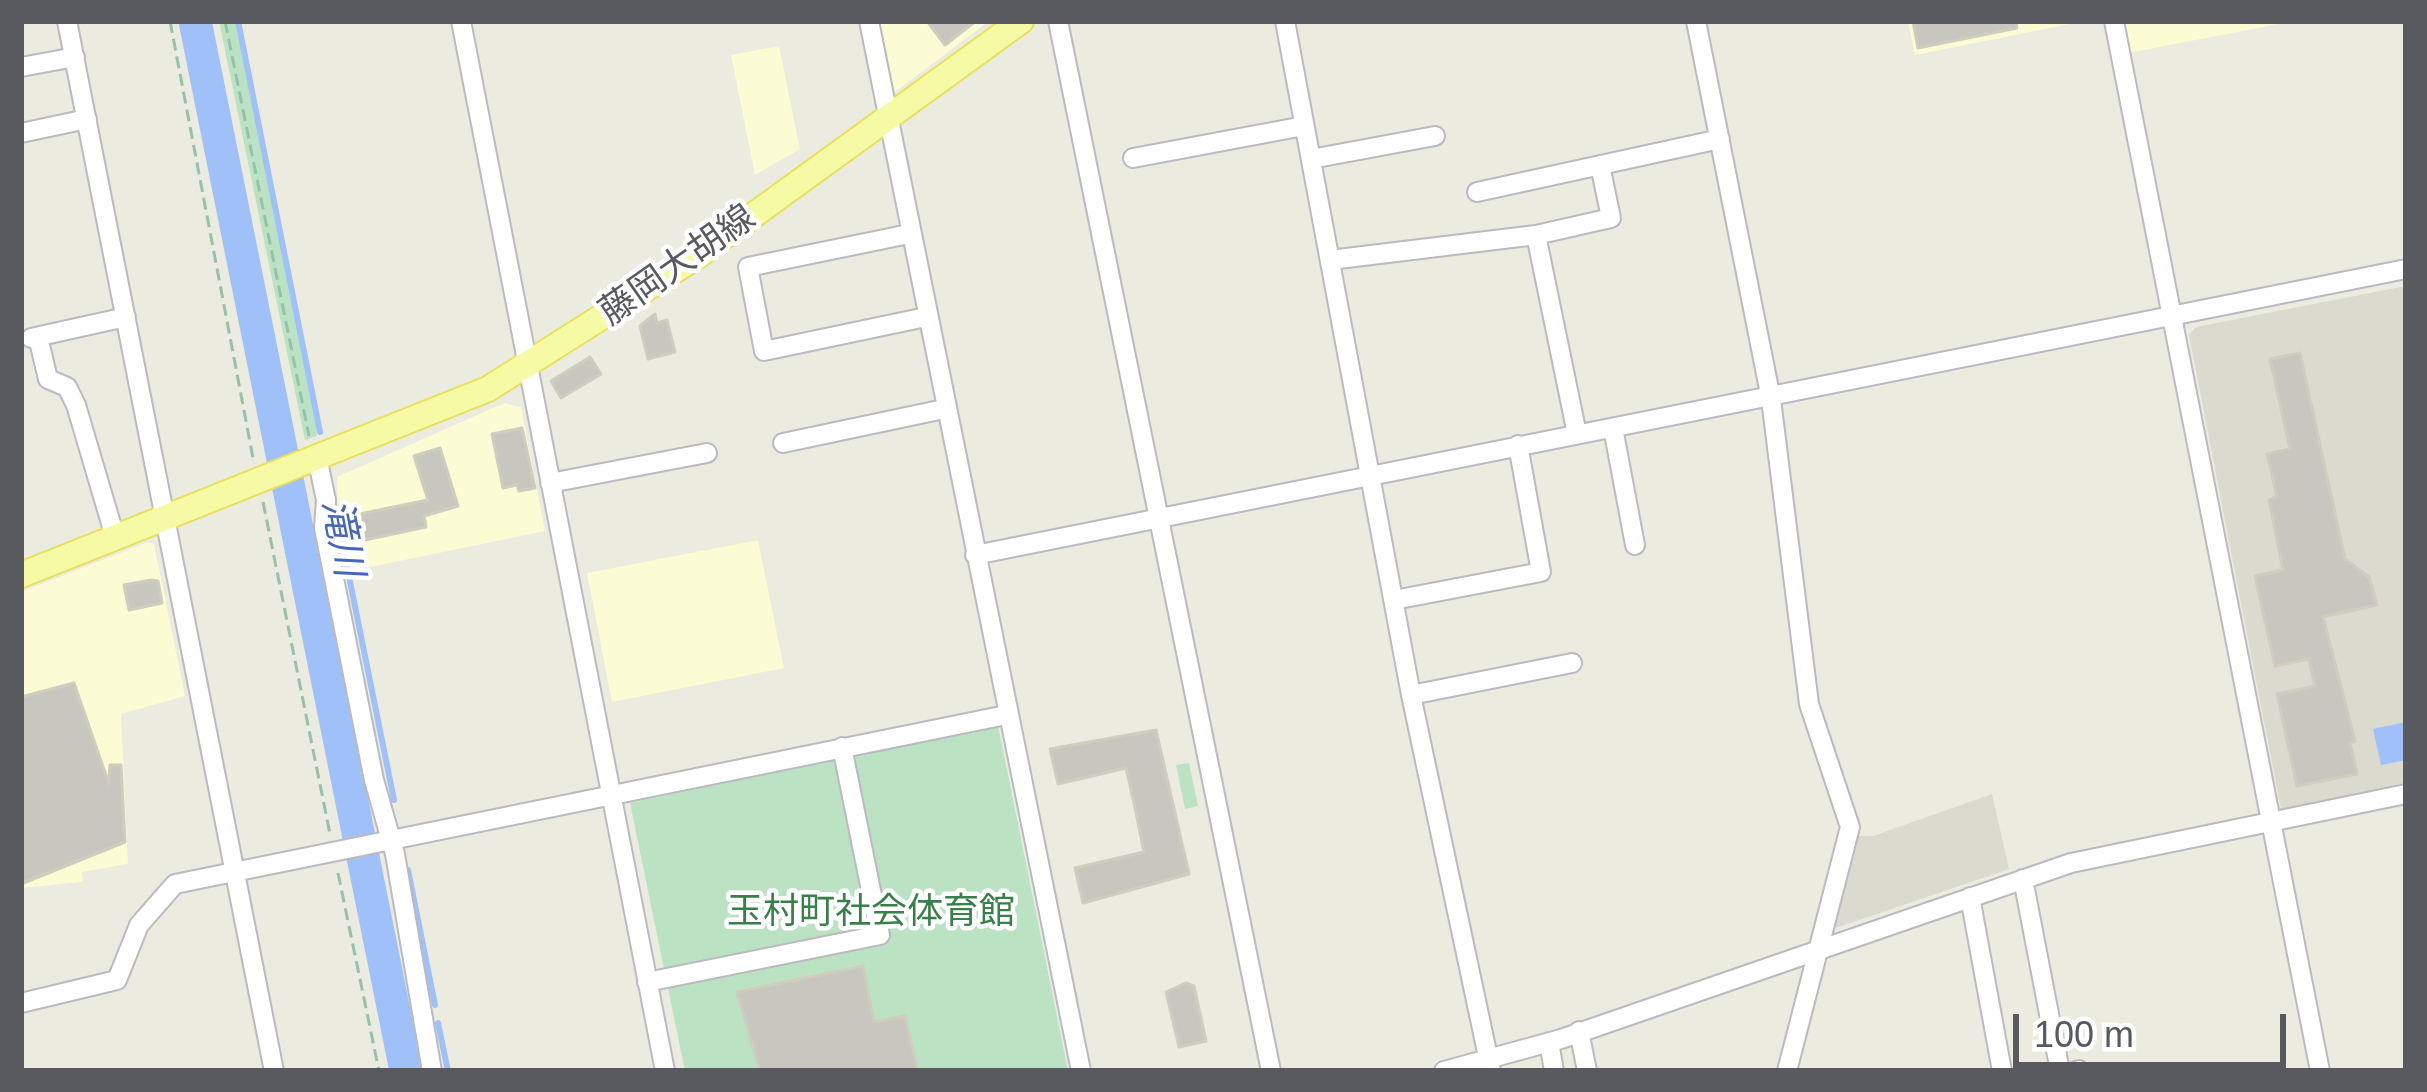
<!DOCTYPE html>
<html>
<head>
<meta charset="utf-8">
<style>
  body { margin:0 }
  #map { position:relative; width:2427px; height:1092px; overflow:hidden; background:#ebebdf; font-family:Arial,sans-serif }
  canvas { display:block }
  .frame { position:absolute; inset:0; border:24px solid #585a60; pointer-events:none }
  .scale { position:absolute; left:2013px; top:1014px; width:273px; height:54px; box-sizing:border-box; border:6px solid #585a60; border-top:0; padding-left:15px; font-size:36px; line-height:42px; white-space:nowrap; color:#585a60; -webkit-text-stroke:9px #fff; paint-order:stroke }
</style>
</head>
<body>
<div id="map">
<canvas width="2427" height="1092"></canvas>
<div class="frame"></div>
<div class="scale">100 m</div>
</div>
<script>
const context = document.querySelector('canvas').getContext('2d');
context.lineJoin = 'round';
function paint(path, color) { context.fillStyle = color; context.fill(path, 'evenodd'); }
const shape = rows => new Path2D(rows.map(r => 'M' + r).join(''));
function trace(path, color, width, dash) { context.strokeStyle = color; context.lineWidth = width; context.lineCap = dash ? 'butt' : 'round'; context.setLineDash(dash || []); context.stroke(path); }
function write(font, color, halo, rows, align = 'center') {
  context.font = font + ' Arial,"Noto Sans JP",sans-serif'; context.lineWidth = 9; context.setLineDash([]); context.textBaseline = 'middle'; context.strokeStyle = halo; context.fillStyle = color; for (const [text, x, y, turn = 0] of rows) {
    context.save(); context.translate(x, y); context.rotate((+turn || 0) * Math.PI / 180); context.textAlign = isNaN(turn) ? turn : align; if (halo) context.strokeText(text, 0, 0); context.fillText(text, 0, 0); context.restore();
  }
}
const commercial = shape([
  [877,21,989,21,891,95],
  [1908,21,2085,21,1915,55],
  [2121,21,2290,21,2290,22,2128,53],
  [779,46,800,149,755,175,731,55],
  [504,403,521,407,545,531,356,570,344,512,338,509,337,477],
  [758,540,784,668,612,702,587,573],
  [148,542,154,544,185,696,121,714,128,864,82,872,83,882,21,888,21,592]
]);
const education = shape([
  [2406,286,2406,783,2281,809,2189,335,2196,327],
  [1992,794,2009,869,1833,929,1857,836,1873,836]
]);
const green = shape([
  [219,21,236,21,316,425,317,436,305,440],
  [998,725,1068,1071,685,1071,630,803],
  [1189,763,1198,806,1185,809,1176,765]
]);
const water = shape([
  [2406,722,2406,760,2381,765,2373,729]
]);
const stream = shape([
  [238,21,320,432],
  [336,512,394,800],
  [408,870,435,1005],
  [438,1023,448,1071]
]);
const river = shape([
  [195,21,406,1071]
]);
const building = shape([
  [927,21,976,21,945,45,927,21],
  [1913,21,2016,21,2017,28,1918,48,1913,21],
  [655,314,657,323,667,320,675,352,648,359,640,326,655,314],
  [2300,353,2345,559,2369,577,2377,605,2323,617,2355,741,2350,743,2357,774,2297,786,2277,694,2315,686,2309,659,2275,666,2255,576,2283,570,2269,500,2277,496,2267,454,2290,449,2270,359,2300,353],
  [590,357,601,374,561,398,551,381,590,357],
  [522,428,535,488,519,491,517,485,503,488,492,434,522,428],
  [440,448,458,506,424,516,426,527,360,541,355,515,428,500,414,456,440,448],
  [151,580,158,581,162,603,129,610,124,585,151,580],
  [74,683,109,784,110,765,121,765,125,842,21,884,21,697,74,683],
  [1156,730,1189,874,1083,903,1075,868,1144,852,1134,803,1126,768,1058,784,1050,749,1156,730],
  [863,966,874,1022,905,1016,918,1071,760,1071,737,992,863,966],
  [1186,983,1194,986,1206,1041,1179,1047,1166,992,1186,983]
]);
const path = shape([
  [170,21,253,458],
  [225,21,309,436],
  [263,502,330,834],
  [338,873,379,1071]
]);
const minor = shape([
  [67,21,274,1071],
  [461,21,665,1071],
  [869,21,1081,1071],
  [1058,21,1271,1071],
  [1285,21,1411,695,1491,1071],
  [1696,21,1771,399,1809,704,1850,827,1787,1071],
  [2114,21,2320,1071],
  [21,67,75,57],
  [21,133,87,119],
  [1133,158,1304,126],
  [1311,159,1435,136],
  [1477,192,1720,139],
  [909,234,748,267,764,351,926,317],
  [1330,260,1536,235],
  [38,337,48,379,67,387,76,405,115,537],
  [31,338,126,317],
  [1613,428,1635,545],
  [1577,434,1536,235,1611,218,1600,165],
  [783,443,944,409],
  [317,457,326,500,324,528,374,780,395,854,432,1071],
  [550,483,707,453],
  [975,555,2406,269],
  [1394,600,1541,572,1518,445],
  [1411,695,1572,663],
  [2023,879,2060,1071],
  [1970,897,2002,1071],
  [647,982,880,935,842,747],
  [21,1003,117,980,139,925,175,884,1006,715],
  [1579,1031,1587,1071],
  [1549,1042,1554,1071],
  [1444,1071,1561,1039,2071,863,2406,794],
  [2076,1071,2079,1070]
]);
const major = shape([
  [21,575,488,389,696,257,1021,21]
]);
const streetNames = [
  ["藤岡大胡線",678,266,-35]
];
const parkNames = [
  ["玉村町社会体育館",871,913]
];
const waterNames = [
  ["滝川",341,538,79]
];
paint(commercial, '#fbfbd4');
paint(education, '#dbdace');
paint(green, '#bce2c4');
paint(water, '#a0c0fa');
trace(stream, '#a0c0fa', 6);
trace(river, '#a0c0fa', 33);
paint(building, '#c8c7bf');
trace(building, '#cfcdbe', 3);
trace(minor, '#babbc1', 22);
trace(major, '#e9e05a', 28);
trace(path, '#96c2ac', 3, [12, 6]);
trace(minor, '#fff', 18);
trace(major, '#f6faa5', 24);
write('36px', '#585a60', '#fff', streetNames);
write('36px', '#38804a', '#fff', parkNames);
write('italic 39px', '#4566bb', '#fff', waterNames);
</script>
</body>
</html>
